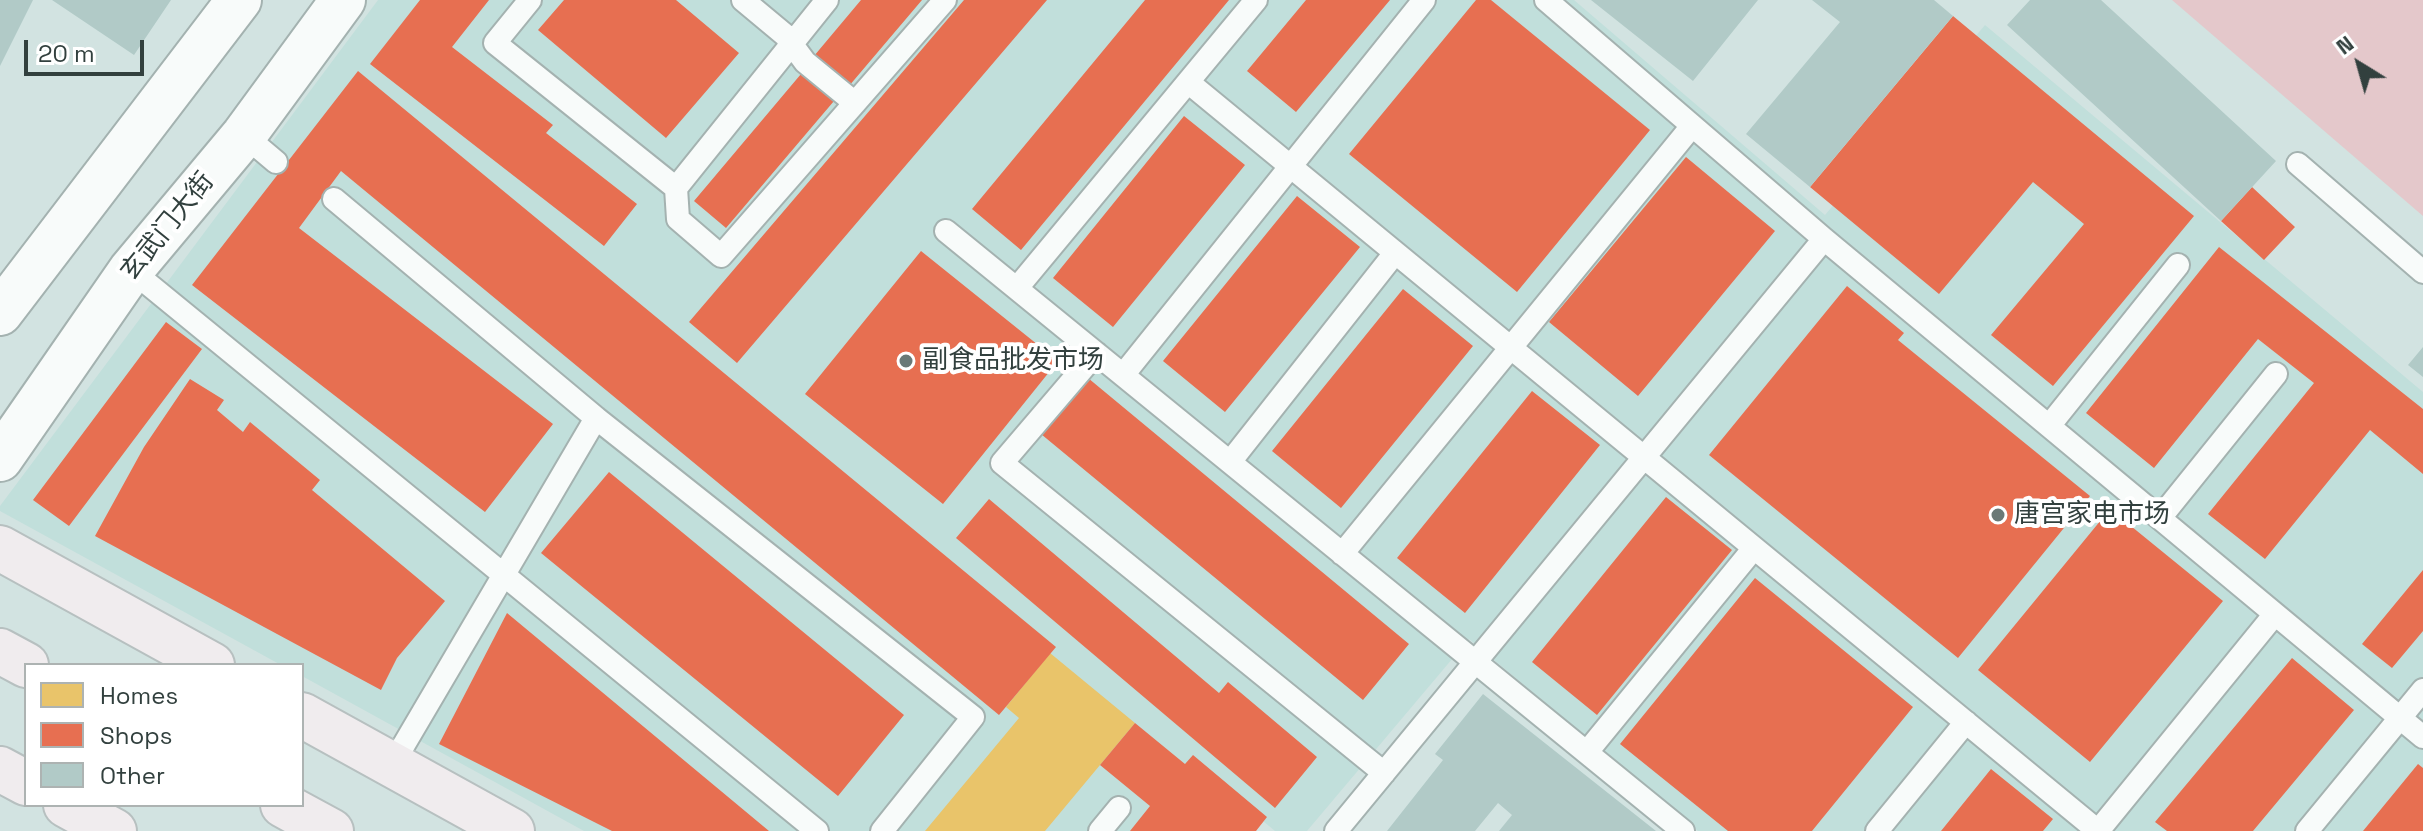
<!DOCTYPE html>
<html>
<head>
<meta charset="utf-8">
<style>
  body { margin:0 }
  #map { position:relative; width:2423px; height:831px; overflow:hidden; background:#d2e3e1; font-family:"Space Grotesk",sans-serif }
  canvas { display:block }
  .legend { position:absolute; left:24px; top:663px; width:280px; height:144px; box-sizing:border-box; background:#fff; border:2px solid #adb3b2; margin:0; padding:10px 14px; list-style:none; font-size:24px; color:#32403e }
  .legend li { display:flex; align-items:center; gap:16px; height:40px }
  .legend b { width:40px; border:2px solid #adb3b2 }
  .north { position:absolute; left:2319px; top:24px; width:80px; height:80px; -webkit-text-stroke:6px #fff; paint-order:stroke; rotate:323deg; font-size:22px; font-weight:700; line-height:32px; text-align:center; color:#32403e }
  .north::after { content:''; display:block; margin:auto; width:28px; height:36px; background:#32403e; clip-path:polygon(50% 0,100% 100%,50% 72%,0 100%) }
  .scale { position:absolute; left:24px; top:40px; width:120px; height:36px; box-sizing:border-box; border:4px solid #32403e; border-top:0; padding-left:10px; font-size:24px; line-height:28px; white-space:nowrap; color:#32403e; -webkit-text-stroke:6px #fff; paint-order:stroke }
</style>
</head>
<body>
<div id="map">
<canvas width="2423" height="831"></canvas>
<ul class="legend">
<li><b style="height:22px;background:#e9c46a"></b>Homes</li>
<li><b style="height:22px;background:#e76f51"></b>Shops</li>
<li><b style="height:22px;background:#b1cac7"></b>Other</li>
</ul>
<div class="north">N</div>
<div class="scale">20 m</div>
</div>
<script>
const context = document.querySelector('canvas').getContext('2d');
context.lineJoin = 'round';
function paint(path, color) { context.fillStyle = color; context.fill(path, 'evenodd'); }
const shape = rows => new Path2D(rows.map(r => 'M' + r).join(''));
function trace(path, color, width, dash) { context.strokeStyle = color; context.lineWidth = width; context.lineCap = dash ? 'butt' : 'round'; context.setLineDash(dash || []); context.stroke(path); }
function write(font, color, halo, rows, align = 'center') {
  context.font = font + ' "Space Grotesk","Noto Sans SC",sans-serif'; context.lineWidth = 8; context.setLineDash([]); context.textBaseline = 'middle'; context.strokeStyle = halo; context.fillStyle = color; for (const [text, x, y, turn = 0] of rows) {
    context.save(); context.translate(x, y); context.rotate((+turn || 0) * Math.PI / 180); context.textAlign = isNaN(turn) ? turn : align; if (halo) context.strokeText(text, 0, 0); context.fillText(text, 0, 0); context.restore();
  }
}
const built = shape([
  [378,0,1574,0,1825,215,1985,25,2423,392,2423,831,1698,831,1469,639,1307,831,1275,831,1263,821,1255,831,584,831,302,676,302,665,281,665,0,511,0,506]
]);
const green = shape([
  [2172,0,2423,0,2423,216]
]);
const homes = shape([
  [1050,653,1135,723,1045,831,925,831,1019,718,1006,707]
]);
const shops = shape([
  [420,0,489,0,452,47,553,125,546,133,637,204,604,246,370,64],
  [564,0,676,0,739,53,666,138,538,30],
  [861,0,922,0,849,86,814,56],
  [964,0,1047,0,737,363,689,322],
  [1145,0,1229,0,1021,250,972,209],
  [1306,0,1390,0,1296,112,1247,71],
  [1476,0,1491,0,1650,130,1517,292,1349,154],
  [1953,16,2194,216,2053,386,1991,335,2084,224,2033,182,1939,294,1810,187],
  [358,71,1056,647,999,715,341,171,299,228,553,424,485,512,192,285],
  [801,74,834,101,726,228,694,201],
  [1184,116,1245,165,1113,327,1053,278],
  [1686,157,1775,231,1638,396,1549,322],
  [2252,187,2295,227,2264,260,2221,221],
  [1297,196,1360,247,1225,412,1163,361],
  [2219,247,2423,409,2423,474,2370,430,2265,559,2208,514,2314,383,2258,339,2154,468,2086,413],
  [921,251,1058,361,943,504,805,394],
  [1847,286,1904,333,1898,340,2090,496,1958,658,1709,455],
  [1403,289,1473,346,1341,508,1272,451],
  [166,322,202,349,69,526,33,500],
  [1088,378,1409,644,1363,700,1041,434],
  [190,379,224,400,217,410,243,432,250,422,320,480,312,490,445,601,397,658,381,690,95,536,144,447],
  [1532,391,1600,445,1465,613,1397,558],
  [609,472,904,715,838,796,541,553],
  [1666,497,1732,550,1597,715,1532,662],
  [989,499,1219,693,1228,682,1317,757,1275,808,956,538],
  [2110,509,2223,601,2090,762,1978,670],
  [2423,570,2423,631,2392,668,2362,644],
  [1755,578,1913,707,1812,831,1728,831,1620,744],
  [507,613,769,831,612,831,439,744],
  [2292,658,2354,710,2253,831,2167,831,2155,822],
  [1135,723,1185,764,1193,755,1267,817,1256,831,1130,831,1150,806,1100,765],
  [2418,764,2423,768,2423,831,2363,831],
  [1991,769,2053,819,2043,831,1941,831]
]);
const building = shape([
  [0,0,33,0,0,66],
  [52,0,171,0,134,55],
  [1591,0,1758,0,1693,81],
  [1812,0,1934,0,1953,16,1810,187,1746,134,1840,22],
  [2030,0,2101,0,2276,161,2221,221,2007,25],
  [2423,347,2423,377,2408,365],
  [1483,694,1560,755,1656,831,1499,831,1512,815,1498,803,1475,831,1387,831,1443,760,1435,754]
]);
const service = shape([
  [530,0,495,43,676,188,827,0],
  [743,0,785,35,805,62,855,103],
  [1546,0,1824,239,2423,737],
  [1188,82,2098,831],
  [244,135,276,162],
  [2298,164,2423,272],
  [676,188,678,219,721,256,945,0],
  [334,199,596,418,973,717,882,831],
  [946,231,1683,831],
  [131,270,817,831],
  [1017,288,1256,0],
  [1096,353,1002,463,1384,773],
  [1123,375,1424,0],
  [2049,426,2178,265],
  [1230,462,1395,253],
  [2160,518,2276,374],
  [1342,554,1692,126],
  [1587,752,1754,548],
  [392,765,596,418],
  [1100,831,1119,808],
  [1336,831,1824,239],
  [1877,831,1966,722],
  [2098,831,2275,614],
  [2307,831,2423,690]
]);
const secondary = shape([
  [0,313,239,0],
  [0,459,131,270,244,135,343,0]
]);
const primary = shape([
  [0,548,212,665],
  [0,651,26,665],
  [302,715,512,831],
  [0,769,26,783],
  [66,805,114,831],
  [283,805,331,831]
]);
const markers = [
  [906,361,8,"#6a7977"],
  [1998,515,8,"#6a7977"]
];
const streetNames = [
  ["玄武门大街",168,227,-51]
];
const poiNames = [
  ["副食品批发市场",922,361],
  ["唐宫家电市场",2014,515]
];
paint(built, '#c1dfdb');
paint(green, '#e4c8cb');
paint(homes, '#e9c46a');
paint(shops, '#e76f51');
paint(building, '#b1cac7');
trace(service, '#a4b2b0', 26);
trace(secondary, '#a4b2b0', 48);
trace(primary, '#b7c0c0', 48);
trace(service, '#f8fbfa', 22);
trace(secondary, '#f8fbfa', 44);
trace(primary, '#f0ecee', 44);
for (const [x, y, r, color] of markers) { const dot = new Path2D(); dot.arc(x, y, r, 0, 2 * Math.PI); context.fillStyle = color; context.fill(dot); trace(dot, '#fff', 3); }
write('26px', '#32403e', '#fff', streetNames);
write('26px', '#32403e', '#fff', poiNames, 'left');
</script>
</body>
</html>
